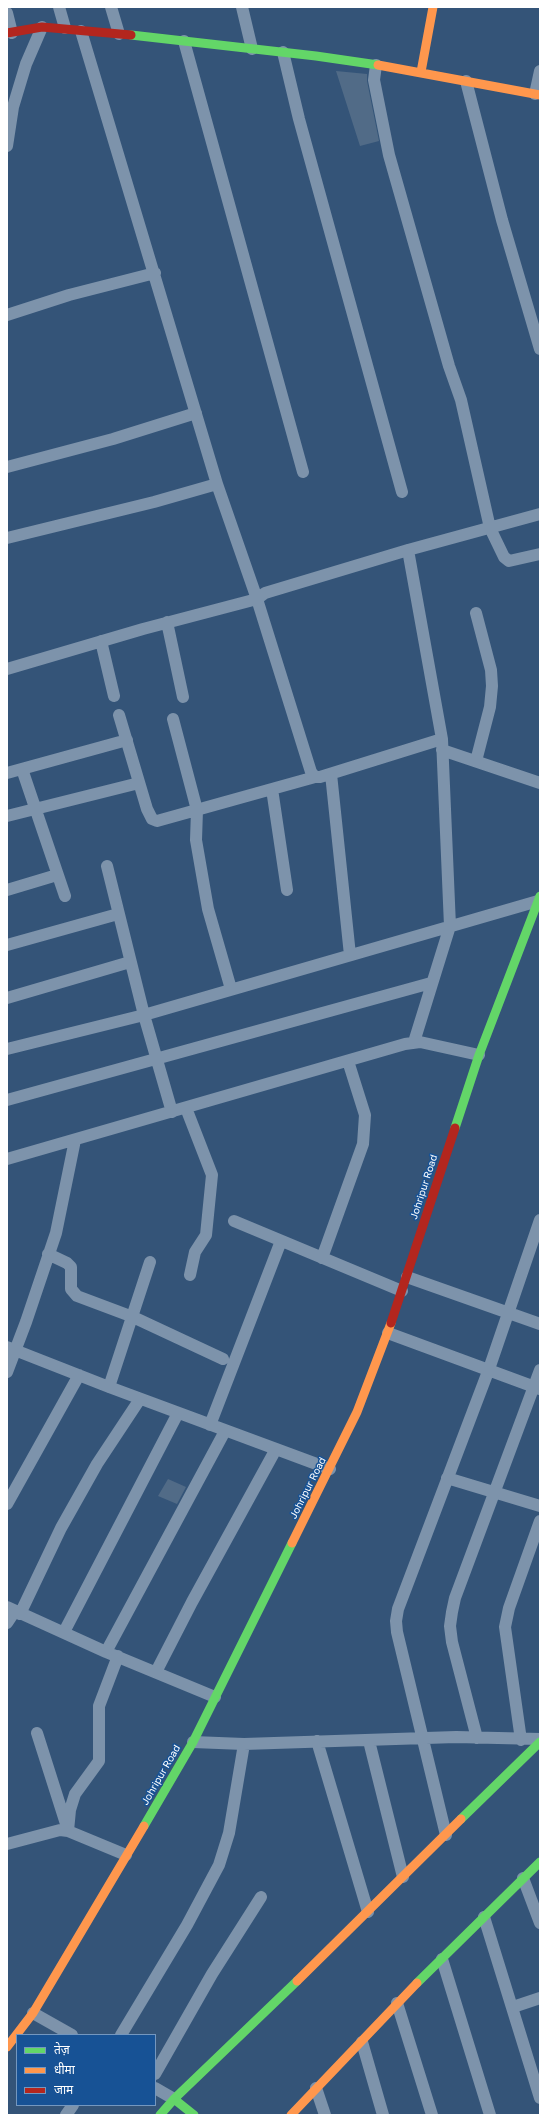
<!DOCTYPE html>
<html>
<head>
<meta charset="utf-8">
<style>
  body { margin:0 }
  #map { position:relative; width:547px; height:2122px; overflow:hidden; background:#345478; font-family:"Golos Text","Noto Sans Devanagari",sans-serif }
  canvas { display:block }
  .frame { position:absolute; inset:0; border:8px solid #fff; pointer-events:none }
  .legend { position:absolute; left:16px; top:2034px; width:140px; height:72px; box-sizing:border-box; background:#175295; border:1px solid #7497bf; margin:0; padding:5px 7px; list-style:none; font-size:12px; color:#fff }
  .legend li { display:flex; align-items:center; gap:8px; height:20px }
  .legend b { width:20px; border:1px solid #7497bf }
</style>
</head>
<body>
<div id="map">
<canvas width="547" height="2122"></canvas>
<div class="frame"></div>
<ul class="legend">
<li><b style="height:5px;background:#63d668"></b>तेज़</li>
<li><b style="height:5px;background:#ff974d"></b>धीमा</li>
<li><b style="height:5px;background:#b3261e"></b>जाम</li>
</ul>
</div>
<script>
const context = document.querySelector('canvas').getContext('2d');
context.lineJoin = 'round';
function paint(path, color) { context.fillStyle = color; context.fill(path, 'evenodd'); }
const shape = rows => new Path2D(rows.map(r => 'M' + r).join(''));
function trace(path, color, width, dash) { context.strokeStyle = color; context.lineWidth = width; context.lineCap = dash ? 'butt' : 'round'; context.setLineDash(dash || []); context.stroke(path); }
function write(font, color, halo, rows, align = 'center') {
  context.font = font + ' "Golos Text",sans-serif'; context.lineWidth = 3; context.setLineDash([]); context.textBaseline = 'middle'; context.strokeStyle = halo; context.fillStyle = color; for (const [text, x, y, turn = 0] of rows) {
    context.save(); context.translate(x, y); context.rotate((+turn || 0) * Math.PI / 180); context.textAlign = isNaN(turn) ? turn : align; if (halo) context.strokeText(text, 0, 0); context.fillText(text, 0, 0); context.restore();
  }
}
const building = shape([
  [336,71,367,74,367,81,379,141,360,146],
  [168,1479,186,1487,177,1504,158,1496]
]);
const street = shape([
  [59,7,65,28],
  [111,7,119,34],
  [242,7,252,49],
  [7,13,12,33],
  [81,31,217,484,257,599,311,772,315,777,320,777,442,739],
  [184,41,303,472],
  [283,52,299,119,402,492],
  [376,65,374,80,389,155,449,366,461,400,490,528,504,557,509,561,540,554],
  [466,81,502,220,540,349],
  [535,94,540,71],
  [7,146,13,107,26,64,42,27],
  [7,315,69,295,155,273],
  [7,467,113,439,196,413],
  [7,538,154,502,217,484],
  [408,550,442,739,450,926,414,1042],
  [167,622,183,697],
  [101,641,114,696],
  [7,669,143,629,257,599,265,593,408,550,540,514],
  [119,715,147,809,152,819,157,821,315,777],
  [173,719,197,810,196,840,208,909,231,989],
  [442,750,540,783],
  [476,761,490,707,492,686,491,670,476,613],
  [22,769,65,896],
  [7,773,127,740],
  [331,774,350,955],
  [272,789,287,890],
  [7,816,139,783],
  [107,866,144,1015,172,1112],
  [7,890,57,875],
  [7,945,118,914],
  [7,998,130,962],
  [7,1049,144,1015,538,901],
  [7,1100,431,983],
  [186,1108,212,1175,206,1235,195,1252,190,1275],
  [7,1159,405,1044,420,1042,479,1055],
  [234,1221,402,1291],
  [48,1254,67,1263,71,1267,71,1289,77,1296,133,1317,223,1359],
  [322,1258,363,1144,365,1115,348,1061],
  [407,1277,540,1324],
  [388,1333,540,1389],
  [7,1347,109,1387,330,1469],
  [7,1372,26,1322,56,1233,75,1140],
  [109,1387,150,1262],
  [210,1425,281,1241],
  [447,1478,540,1506],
  [7,1504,79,1375],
  [7,1607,106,1652,215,1697],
  [20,1614,61,1528,97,1464,140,1399],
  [7,1623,15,1611],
  [64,1632,178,1413],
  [106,1652,225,1431],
  [156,1672,192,1602,276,1449],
  [37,1733,66,1824],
  [477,1738,452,1642,450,1626,452,1612,455,1598,540,1370],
  [521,1740,505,1627,509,1608,540,1521],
  [317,1741,368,1912],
  [369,1741,403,1877],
  [193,1742,244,1744,456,1737,540,1739],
  [68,1831,70,1810,75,1794,99,1761,99,1706,118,1656],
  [446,1835,397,1632,396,1621,398,1609,489,1369,540,1220],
  [7,1844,60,1830,68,1831,126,1855],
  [523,1878,540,1923],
  [484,1917,540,2098],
  [442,1959,490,2115],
  [397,2003,432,2115],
  [513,2007,540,1998],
  [33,2013,72,2035],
  [121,2035,187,1925,219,1865,229,1833,244,1744],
  [362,2042,383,2115],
  [155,2074,212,1974,261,1897],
  [155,2088,174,2099],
  [316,2088,325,2115],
  [66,2115,73,2105]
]);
const fast = shape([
  [131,35,316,56,378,65],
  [455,1128,479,1055,540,896],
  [461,1819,540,1742],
  [144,1826,193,1742,292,1543],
  [417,1983,540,1862],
  [174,2099,194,2115],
  [160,2115,174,2099,297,1981]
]);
const slow = shape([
  [378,65,540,95],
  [421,72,433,7],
  [292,1543,357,1412,391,1323],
  [297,1981,461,1819],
  [7,2047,33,2013,144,1826],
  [291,2115,417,1983]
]);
const jam = shape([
  [7,33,42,27,131,35],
  [391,1323,455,1128]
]);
const streetNames = [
  ["Johripur Road",424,1187,-72],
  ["Johripur Road",308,1488,-63],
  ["Johripur Road",161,1775,-60]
];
paint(building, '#516b87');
trace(street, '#7d93ab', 12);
trace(fast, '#63d668', 9);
trace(slow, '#ff974d', 9);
trace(jam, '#b3261e', 9);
write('10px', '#fff', '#175295', streetNames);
</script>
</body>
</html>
